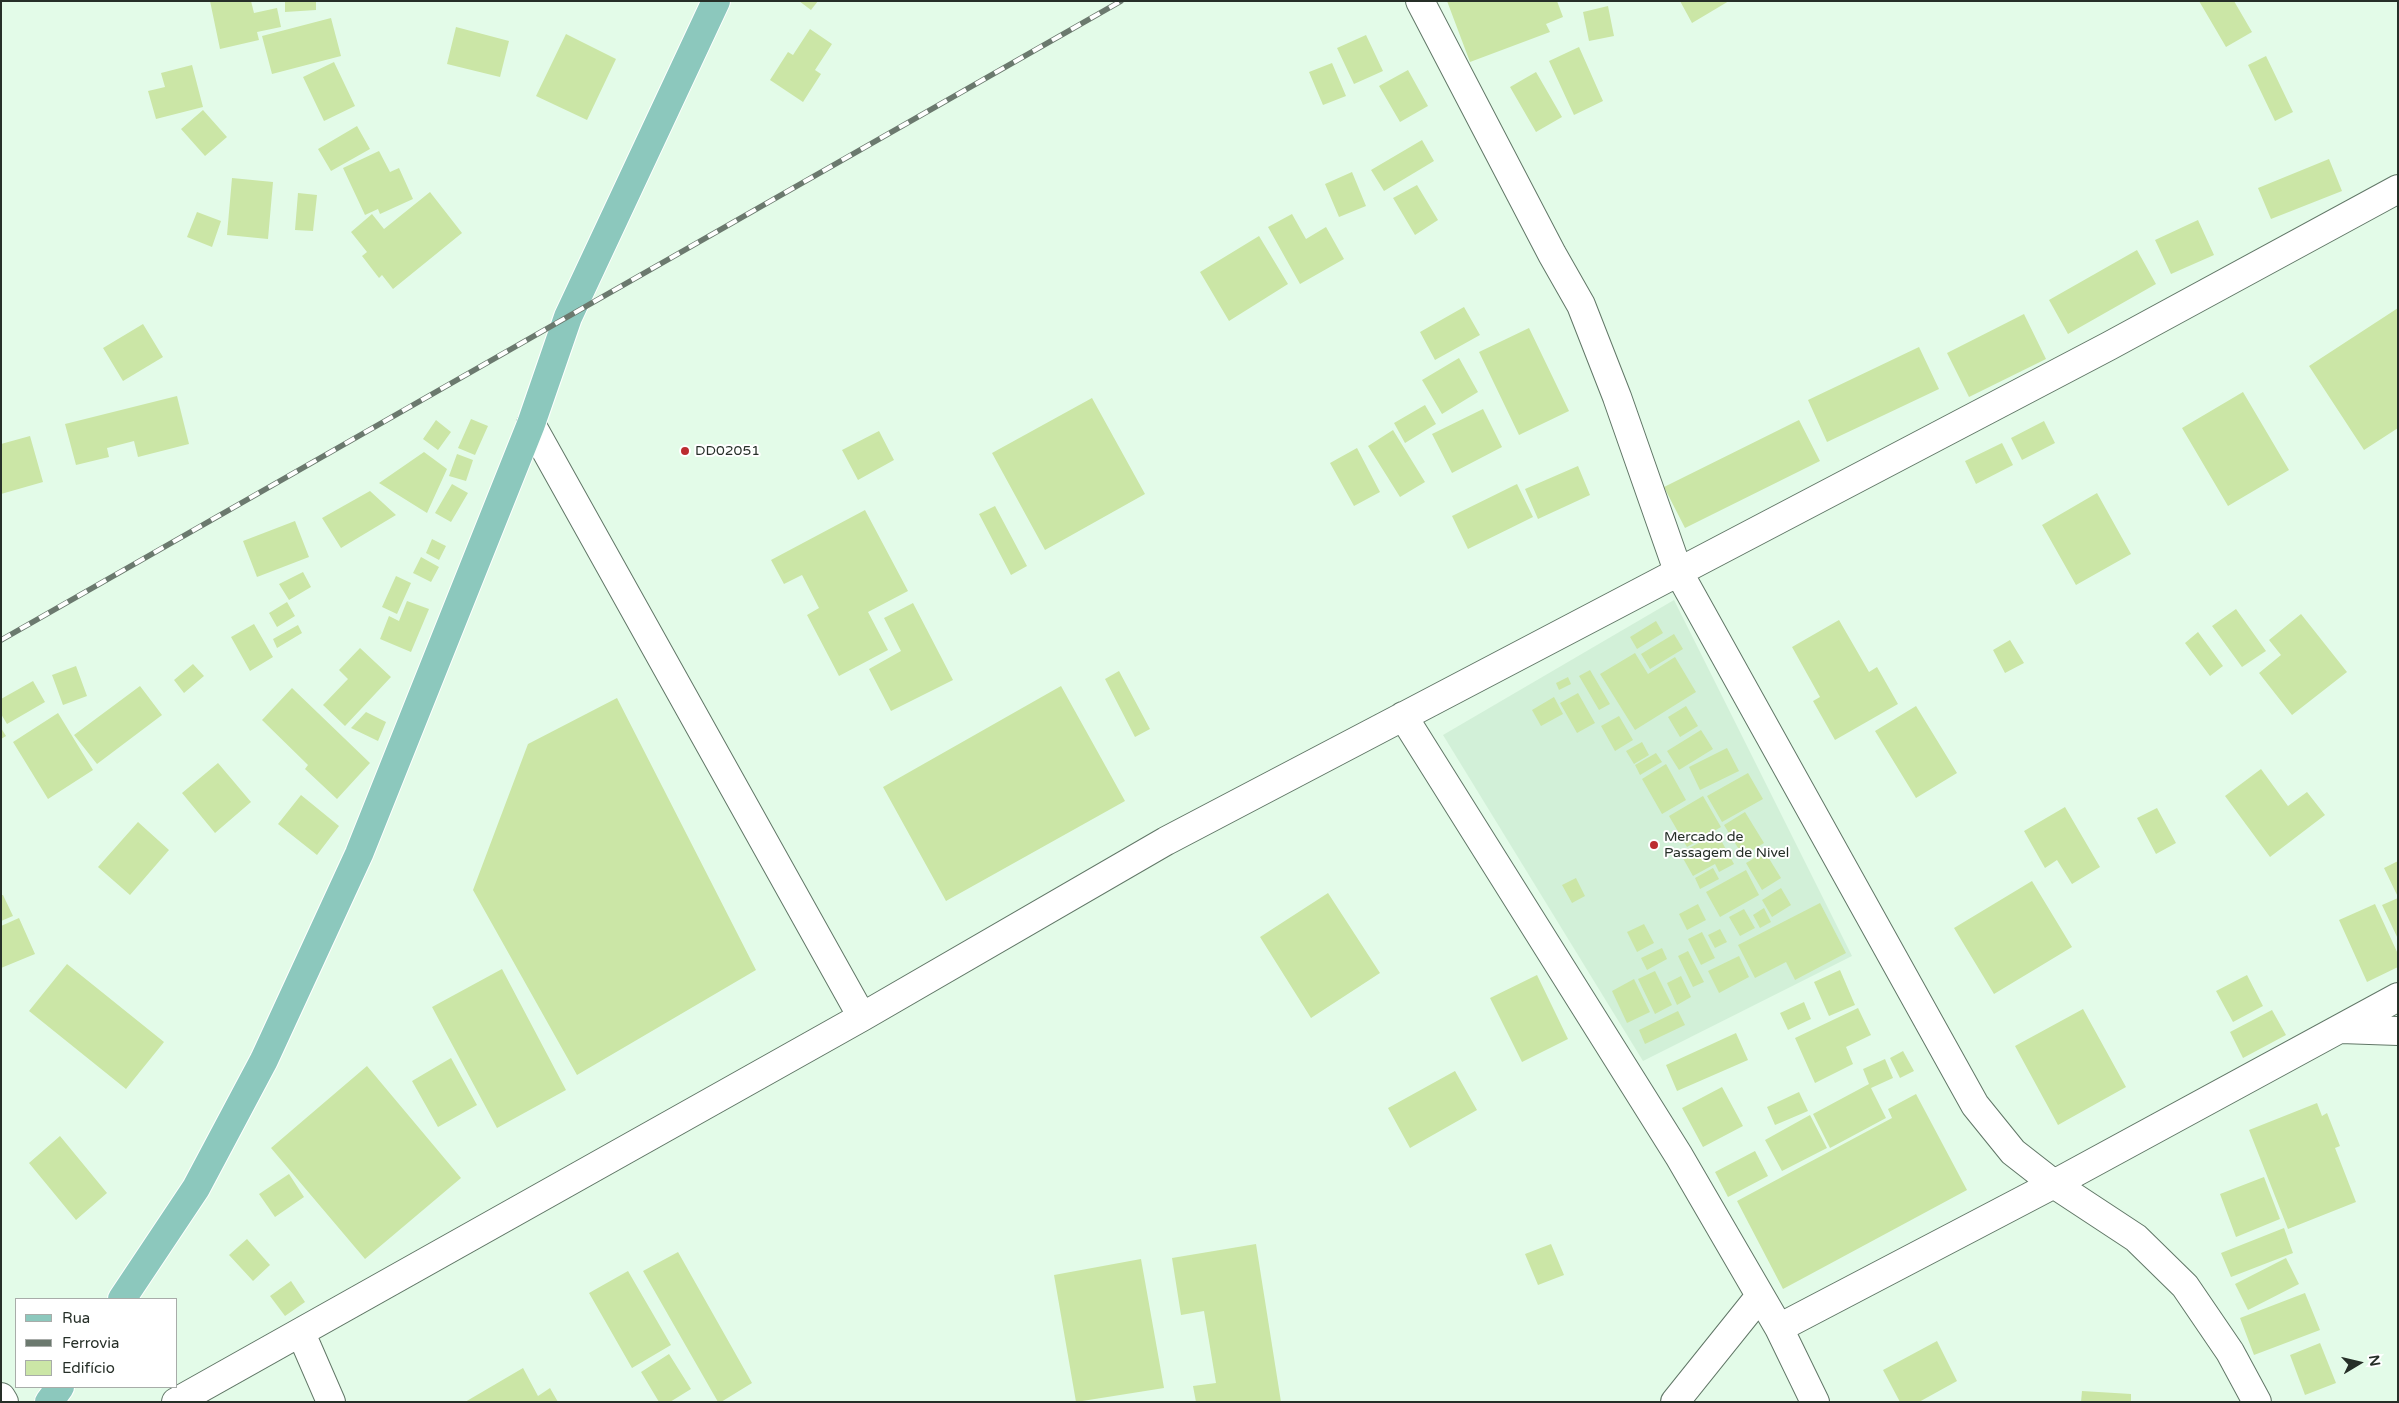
<!DOCTYPE html>
<html>
<head>
<meta charset="utf-8">
<style>
  body { margin:0 }
  #map { position:relative; width:2399px; height:1403px; overflow:hidden; background:#e3fbe8; font-family:"Varela Round",sans-serif }
  canvas { display:block }
  .frame { position:absolute; inset:0; border:2px solid #262f28; pointer-events:none }
  .legend { position:absolute; left:15px; top:1298px; width:162px; height:90px; box-sizing:border-box; background:#fff; border:1px solid #a8aca9; margin:0; padding:6px 9px; list-style:none; font-size:15px; color:#262f28 }
  .legend li { display:flex; align-items:center; gap:10px; height:25px }
  .legend b { width:25px; border:1px solid #a8aca9 }
  .north { position:absolute; left:2334px; top:1338px; width:50px; height:50px; -webkit-text-stroke:4px #fff; paint-order:stroke; rotate:81deg; font-size:14px; font-weight:700; line-height:20px; text-align:center; color:#262f28 }
  .north::after { content:''; display:block; margin:auto; width:18px; height:22px; background:#262f28; clip-path:polygon(50% 0,100% 100%,50% 72%,0 100%) }
</style>
</head>
<body>
<div id="map">
<canvas width="2399" height="1403"></canvas>
<div class="frame"></div>
<ul class="legend">
<li><b style="height:6px;background:#8cc8bd"></b>Rua</li>
<li><b style="height:6px;background:#6b796e"></b>Ferrovia</li>
<li><b style="height:14px;background:#cbe6a6"></b>Edifício</li>
</ul>
<div class="north">N</div>
</div>
<script>
const context = document.querySelector('canvas').getContext('2d');
context.lineJoin = 'round';
function paint(path, color) { context.fillStyle = color; context.fill(path, 'evenodd'); }
const shape = rows => new Path2D(rows.map(r => 'M' + r).join(''));
function trace(path, color, width, dash) { context.strokeStyle = color; context.lineWidth = width; context.lineCap = dash ? 'butt' : 'round'; context.setLineDash(dash || []); context.stroke(path); }
function write(font, color, halo, rows, align = 'center') {
  context.font = font + ' "Varela Round",sans-serif'; context.lineWidth = 4; context.setLineDash([]); context.textBaseline = 'middle'; context.strokeStyle = halo; context.fillStyle = color; for (const [text, x, y, turn = 0] of rows) {
    context.save(); context.translate(x, y); context.rotate((+turn || 0) * Math.PI / 180); context.textAlign = isNaN(turn) ? turn : align; if (halo) context.strokeText(text, 0, 0); context.fillText(text, 0, 0); context.restore();
  }
}
const built = shape([
  [1674,600,1852,956,1643,1061,1443,735]
]);
const building = shape([
  [210,1,251,1,254,13,277,8,281,27,257,32,259,40,220,49],
  [285,1,316,1,316,10,285,12],
  [799,1,818,1,811,10],
  [1447,1,1557,1,1563,17,1546,24,1550,32,1470,62],
  [1680,1,1729,1,1692,23],
  [2199,1,2234,1,2252,32,2226,47],
  [1608,6,1614,36,1589,41,1583,12],
  [331,18,341,56,272,74,262,36],
  [456,27,509,41,500,77,447,64],
  [810,29,832,44,815,70,821,74,803,102,770,80,788,52,793,55],
  [566,34,616,59,587,120,536,96],
  [1366,35,1383,71,1354,84,1337,48],
  [1579,47,1603,101,1574,115,1549,61],
  [2266,56,2293,112,2275,121,2248,65],
  [334,62,355,106,324,121,303,77],
  [1332,63,1346,96,1323,105,1309,72],
  [192,65,203,107,156,119,148,91,165,87,161,73],
  [1408,70,1428,106,1400,122,1379,86],
  [1536,72,1562,117,1536,132,1510,87],
  [203,110,227,137,205,156,181,129],
  [357,126,370,149,331,171,318,149],
  [1422,140,1434,161,1384,191,1371,170],
  [379,151,390,172,399,168,413,199,380,214,378,209,365,215,343,168],
  [2329,159,2342,191,2271,219,2258,188],
  [1352,172,1366,206,1339,217,1325,184],
  [232,178,273,182,268,239,227,235],
  [1417,185,1438,220,1415,235,1393,198],
  [430,192,462,233,393,289,382,275,379,278,362,256,367,252,351,232,372,214,384,229],
  [298,193,317,195,313,231,295,230],
  [197,212,221,221,212,247,187,237],
  [1292,214,1306,239,1326,227,1344,259,1300,284,1268,227],
  [2198,220,2214,255,2171,274,2155,240],
  [1259,236,1288,284,1229,321,1200,272],
  [2137,250,2156,284,2068,334,2049,300],
  [1464,307,1480,335,1435,360,1420,332],
  [2398,308,2398,428,2364,450,2309,366],
  [2024,314,2046,359,1969,397,1947,353],
  [143,324,163,357,123,381,103,348],
  [1529,328,1569,411,1519,435,1479,352],
  [1919,347,1939,389,1827,442,1808,400],
  [1459,358,1478,392,1442,414,1422,380],
  [2243,392,2289,470,2228,506,2182,428],
  [177,396,189,444,138,457,134,441,107,448,109,457,76,465,65,424],
  [1092,398,1145,494,1045,550,992,453],
  [1425,405,1436,424,1405,443,1394,423],
  [1483,409,1502,447,1452,473,1432,434],
  [471,419,488,426,475,455,458,448],
  [436,420,451,432,438,450,423,439],
  [1799,420,1820,461,1685,528,1664,487],
  [2044,421,2055,443,2022,460,2011,438],
  [1393,430,1425,482,1400,497,1368,446],
  [879,431,894,460,858,480,842,450],
  [30,436,43,482,1,494,1,444],
  [2002,443,2013,465,1976,484,1965,461],
  [1357,448,1380,492,1354,506,1330,463],
  [424,452,447,469,427,513,379,483],
  [457,454,473,460,466,481,449,476],
  [1578,466,1590,495,1538,519,1525,489],
  [452,484,468,493,451,522,435,513],
  [1517,484,1533,517,1468,549,1452,516],
  [370,491,396,515,341,548,322,518],
  [2097,493,2131,554,2076,585,2042,525],
  [995,506,1027,566,1011,575,979,514],
  [865,510,908,591,868,612,888,650,839,676,807,615,819,608,802,575,784,584,771,560],
  [295,521,309,557,257,577,243,541],
  [432,539,446,546,439,560,426,553],
  [421,557,439,567,431,582,413,573],
  [303,572,311,587,289,600,279,584],
  [396,576,411,583,397,614,382,607],
  [407,601,429,609,411,652,380,639,389,616,399,621],
  [287,602,295,616,277,627,269,613],
  [913,603,953,680,891,711,869,669,901,651,884,618],
  [2236,609,2266,651,2242,667,2212,626],
  [2301,614,2347,672,2292,715,2259,673,2281,655,2269,640],
  [1839,620,1869,672,1877,667,1898,704,1835,740,1813,701,1820,697,1792,647],
  [1656,621,1663,633,1637,649,1630,637],
  [254,624,273,657,250,671,231,637],
  [298,625,302,633,277,648,273,639],
  [2198,632,2223,666,2210,676,2185,643],
  [1674,634,1683,649,1650,669,1641,654],
  [2010,640,2024,663,2005,673,1993,650],
  [360,648,391,677,345,726,323,705,348,679,339,670],
  [1635,653,1648,674,1675,657,1696,692,1635,730,1600,674],
  [193,664,204,676,184,693,174,680],
  [76,666,87,696,63,705,52,675],
  [1590,670,1610,704,1599,710,1579,676],
  [1119,671,1150,729,1135,737,1105,679],
  [1568,677,1571,684,1559,690,1556,683],
  [33,681,45,702,7,724,1,714,1,699],
  [140,686,162,715,97,764,74,735],
  [1061,686,1125,801,946,901,883,787],
  [292,688,370,763,337,799,305,769,308,765,262,720],
  [1578,693,1595,723,1577,733,1560,703],
  [1554,697,1563,714,1541,726,1532,710],
  [617,698,756,970,577,1075,473,890,528,744],
  [1686,706,1698,726,1680,737,1668,717],
  [1916,706,1957,773,1916,798,1875,731],
  [366,712,386,722,378,741,351,728],
  [58,713,93,770,48,799,13,742],
  [1619,716,1633,740,1615,751,1601,726],
  [1,728,6,736,1,739],
  [1701,730,1713,749,1679,770,1667,751],
  [1642,742,1649,755,1634,764,1626,751],
  [1727,748,1739,771,1700,790,1689,767],
  [1656,753,1662,762,1640,775,1635,765],
  [218,763,251,802,215,833,182,793],
  [1666,764,1686,800,1662,814,1642,779],
  [2261,769,2288,806,2307,792,2325,815,2270,857,2225,796],
  [1748,773,1763,799,1722,822,1707,796],
  [301,795,339,826,317,855,278,824],
  [1703,796,1721,827,1687,847,1669,816],
  [2065,807,2100,867,2072,884,2057,860,2045,868,2024,831],
  [2157,808,2176,843,2156,854,2137,818],
  [1745,812,1764,843,1743,856,1724,825],
  [138,822,169,850,130,895,98,867],
  [1717,833,1734,864,1719,872,1715,864,1693,876,1680,853],
  [1765,852,1781,878,1762,890,1746,863],
  [2398,861,2398,897,2384,868],
  [1713,868,1719,879,1700,889,1695,878],
  [1746,870,1759,895,1720,917,1706,892],
  [1576,878,1585,896,1572,903,1562,885],
  [2032,881,2072,947,1994,994,1954,928],
  [1781,888,1791,905,1772,917,1762,900],
  [1328,893,1380,973,1311,1018,1260,937],
  [1,895,3,895,13,916,1,921],
  [2398,898,2398,939,2382,905],
  [1820,903,1846,953,1795,980,1786,962,1755,978,1738,945],
  [1698,904,1706,920,1687,930,1679,914],
  [2375,904,2398,954,2398,967,2367,982,2339,920],
  [1764,908,1771,922,1760,928,1753,915],
  [1744,909,1755,928,1740,936,1729,917],
  [19,918,35,954,1,968,1,926],
  [1644,924,1654,943,1637,952,1627,932],
  [1720,929,1727,942,1715,948,1708,935],
  [1702,932,1715,958,1701,965,1688,939],
  [1662,948,1667,959,1647,970,1641,958],
  [1688,951,1704,982,1693,987,1678,956],
  [1739,956,1749,977,1719,993,1708,971],
  [67,964,164,1042,126,1089,29,1011],
  [502,969,566,1090,497,1128,432,1007],
  [1840,970,1855,1005,1829,1016,1814,982],
  [1655,971,1672,1005,1655,1014,1638,979],
  [1537,975,1568,1039,1522,1062,1490,998],
  [2247,975,2263,1006,2233,1022,2216,991],
  [1681,976,1691,997,1677,1005,1667,983],
  [1634,979,1650,1012,1627,1023,1612,991],
  [1804,1002,1811,1019,1788,1030,1780,1013],
  [1858,1008,1871,1035,1846,1047,1853,1064,1815,1083,1795,1038],
  [2083,1009,2126,1087,2058,1125,2015,1046],
  [2272,1010,2286,1035,2243,1058,2230,1032],
  [1678,1011,1685,1025,1645,1044,1639,1030],
  [1736,1033,1748,1060,1677,1091,1666,1065],
  [1903,1051,1914,1071,1900,1078,1890,1058],
  [451,1058,477,1105,438,1127,412,1081],
  [1885,1059,1893,1078,1871,1088,1886,1118,1830,1148,1813,1114,1869,1084,1863,1069],
  [367,1066,461,1178,365,1259,271,1148],
  [1455,1071,1477,1110,1410,1148,1388,1108],
  [1722,1087,1743,1126,1703,1147,1682,1108],
  [1799,1092,1808,1111,1775,1125,1767,1107],
  [1916,1094,1967,1190,1783,1289,1737,1201,1892,1118,1888,1109],
  [2317,1103,2322,1116,2327,1113,2340,1146,2335,1148,2356,1202,2288,1229,2249,1130],
  [1810,1115,1827,1148,1782,1171,1765,1140],
  [60,1136,107,1193,76,1220,29,1163],
  [1755,1151,1768,1176,1728,1197,1715,1172],
  [289,1174,304,1197,275,1217,259,1194],
  [2264,1177,2280,1219,2236,1237,2220,1194],
  [2284,1228,2293,1253,2231,1277,2221,1253],
  [247,1239,270,1265,253,1281,229,1255],
  [1256,1244,1281,1402,1196,1402,1193,1386,1216,1383,1204,1311,1181,1315,1172,1258],
  [1551,1244,1564,1275,1538,1285,1525,1254],
  [678,1252,752,1383,721,1402,718,1402,643,1271],
  [2286,1258,2299,1284,2248,1310,2235,1284],
  [1141,1259,1164,1388,1076,1402,1054,1275],
  [628,1271,671,1345,632,1368,589,1293],
  [291,1281,305,1302,285,1316,270,1296],
  [2305,1293,2320,1330,2254,1355,2240,1318],
  [1937,1341,1957,1381,1919,1402,1900,1402,1883,1370],
  [2320,1343,2336,1383,2305,1395,2290,1355],
  [669,1354,691,1389,670,1402,659,1402,641,1372],
  [523,1368,538,1396,550,1388,558,1402,465,1402],
  [2082,1391,2131,1394,2131,1402,2081,1402]
]);
const minor = shape([
  [1420,1,1552,254,1581,305,1617,397,1678,571,1975,1105,2013,1152,2054,1184,2136,1238,2185,1286,2230,1352,2257,1402],
  [531,424,862,1017],
  [1403,716,1679,1156,1779,1328,1815,1402],
  [2341,1029,2398,1031],
  [1779,1328,2054,1184,2398,997],
  [301,1333,331,1402],
  [1,1397,4,1402],
  [176,1402,862,1017,1166,841,2109,346,2398,189],
  [1675,1402,1760,1296]
]);
const major = shape([
  [122,1299,196,1188,264,1060,359,854,531,424,568,317,716,1],
  [49,1402,60,1387]
]);
const rail = shape([
  [1,640,1121,1]
]);
const markers = [
  [685,451,5,"#bc2c30"],
  [1654,845,5,"#bc2c30"]
];
const poiNames = [
  ["DD02051",695,451],
  ["Mercado de",1664,837],
  ["Passagem de Nivel",1664,853]
];
paint(built, '#d2f0d8');
paint(building, '#cbe6a6');
trace(minor, '#617767', 30);
trace(major, '#fff', 30);
trace(minor, '#fff', 28);
trace(major, '#8cc8bd', 28);
trace(rail, '#6b796e', 5.5);
trace(rail, '#fff', 4, [11]);
for (const [x, y, r, color] of markers) { const dot = new Path2D(); dot.arc(x, y, r, 0, 2 * Math.PI); context.fillStyle = color; context.fill(dot); trace(dot, '#fff', 2); }
write('14px', '#262f28', '#fff', poiNames, 'left');
</script>
</body>
</html>
